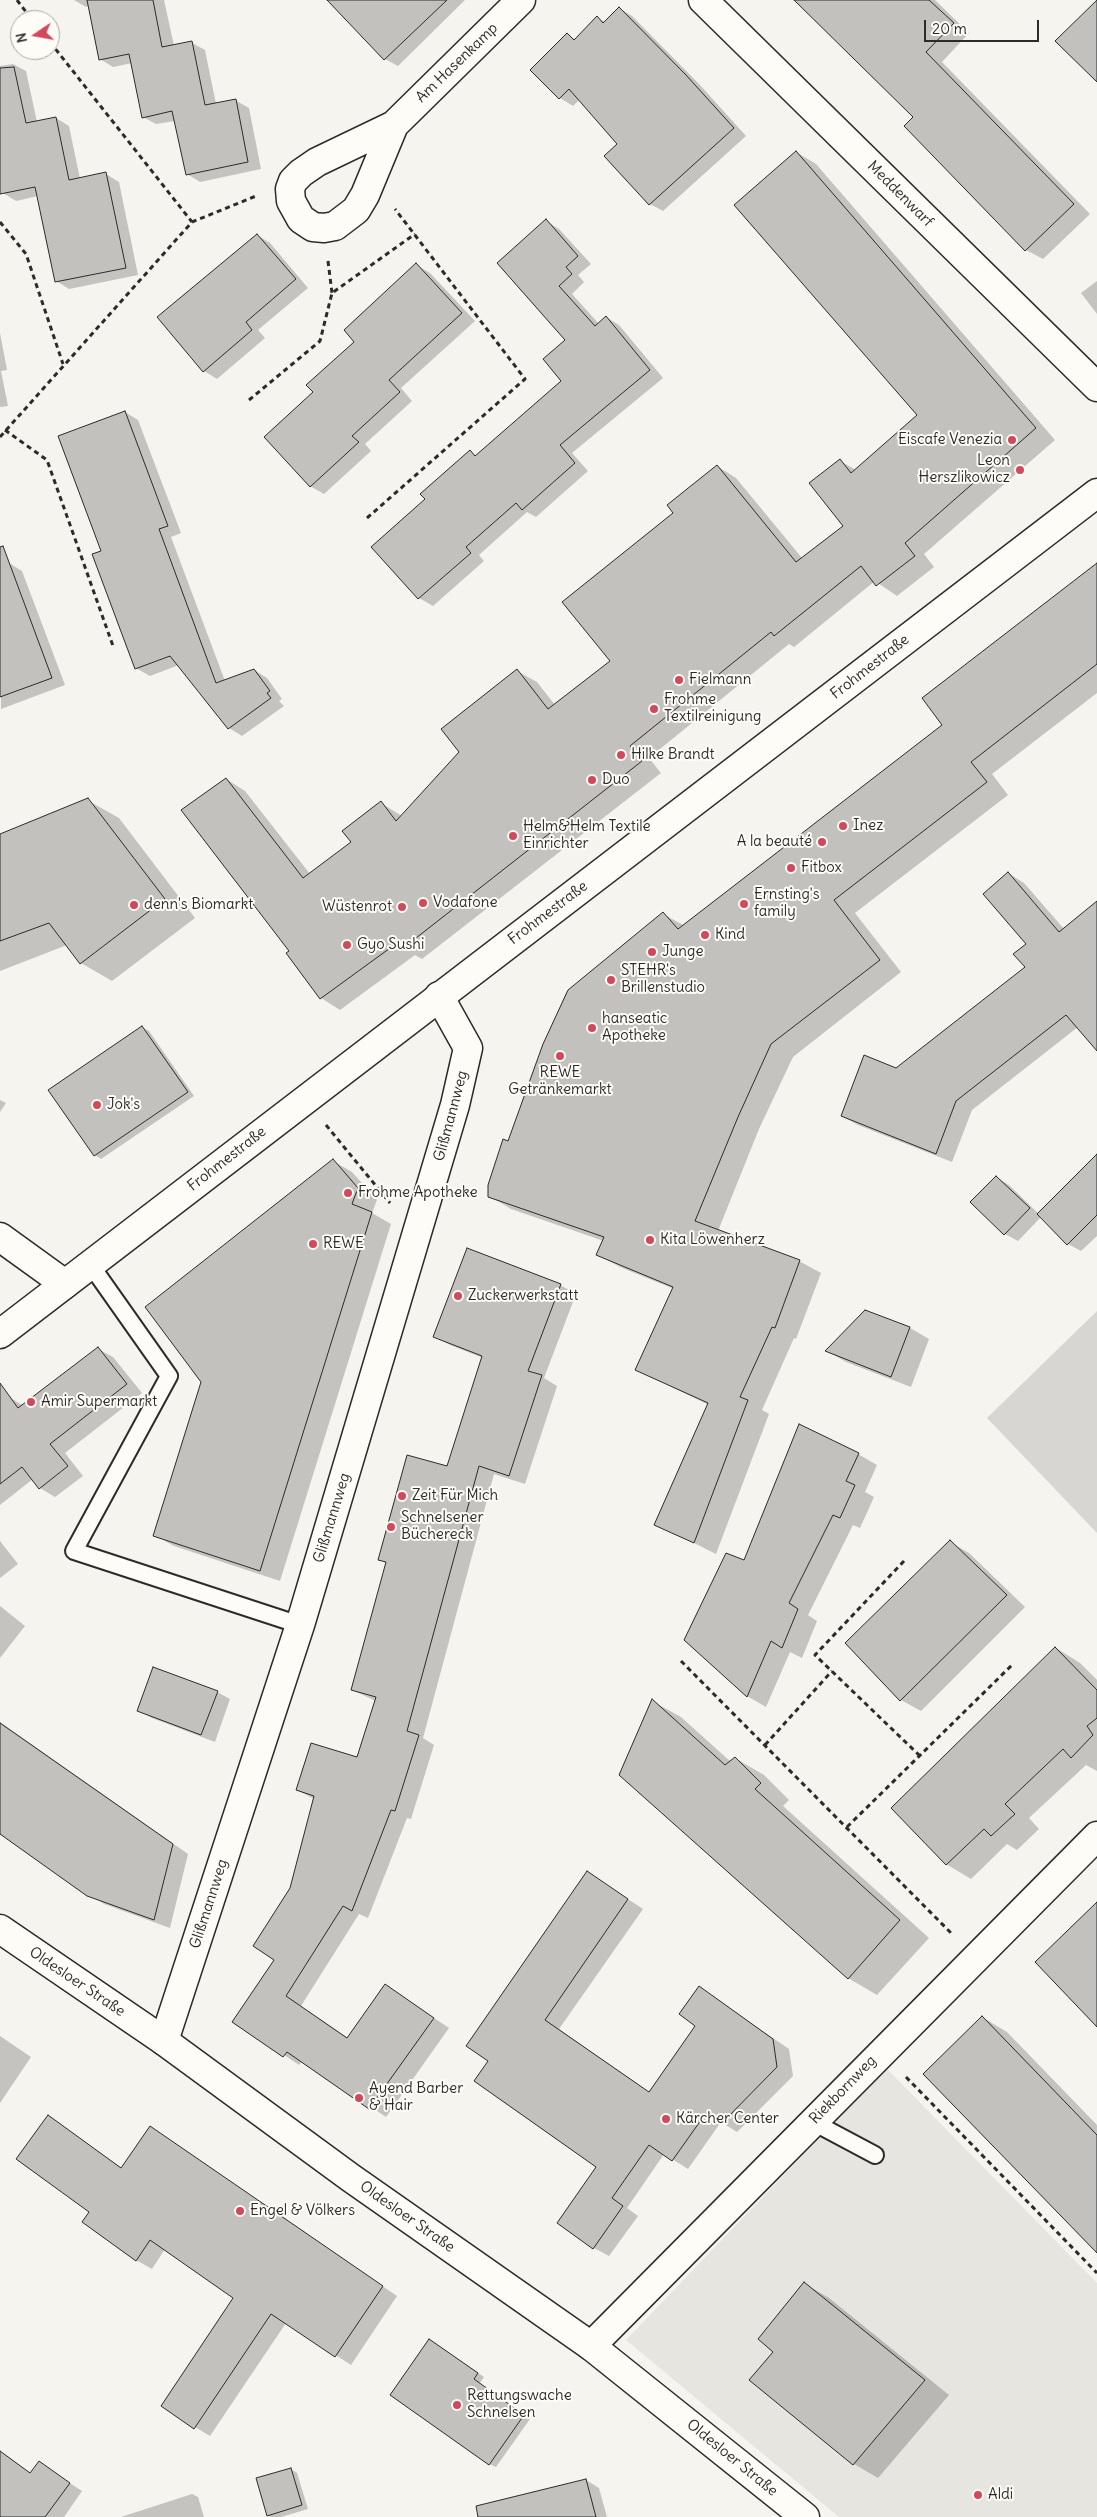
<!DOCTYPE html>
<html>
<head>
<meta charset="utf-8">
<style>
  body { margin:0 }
  #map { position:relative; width:1097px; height:2517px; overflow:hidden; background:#f5f4ef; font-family:Delius,sans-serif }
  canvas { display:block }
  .north { position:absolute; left:10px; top:10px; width:50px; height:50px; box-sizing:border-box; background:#fdfcf7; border:1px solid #a9a8a5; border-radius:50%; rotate:258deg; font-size:14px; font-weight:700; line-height:20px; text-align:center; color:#2b2b2b }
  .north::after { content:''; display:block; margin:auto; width:18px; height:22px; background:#d1495b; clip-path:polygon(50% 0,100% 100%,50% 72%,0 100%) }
  .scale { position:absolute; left:924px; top:20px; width:115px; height:22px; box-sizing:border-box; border:2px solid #2b2b2b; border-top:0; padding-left:6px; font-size:15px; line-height:18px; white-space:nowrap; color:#2b2b2b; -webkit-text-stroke:4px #fdfcf7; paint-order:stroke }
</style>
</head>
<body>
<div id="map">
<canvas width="1097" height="2517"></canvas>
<div class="north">N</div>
<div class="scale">20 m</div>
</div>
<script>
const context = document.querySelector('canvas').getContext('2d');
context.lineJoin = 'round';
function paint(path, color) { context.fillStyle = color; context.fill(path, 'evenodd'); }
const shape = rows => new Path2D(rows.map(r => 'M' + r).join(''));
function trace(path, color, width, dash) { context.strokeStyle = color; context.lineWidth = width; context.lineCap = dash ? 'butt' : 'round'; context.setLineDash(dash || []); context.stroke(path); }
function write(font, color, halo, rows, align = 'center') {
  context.font = font + ' Delius,sans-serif'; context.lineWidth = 4; context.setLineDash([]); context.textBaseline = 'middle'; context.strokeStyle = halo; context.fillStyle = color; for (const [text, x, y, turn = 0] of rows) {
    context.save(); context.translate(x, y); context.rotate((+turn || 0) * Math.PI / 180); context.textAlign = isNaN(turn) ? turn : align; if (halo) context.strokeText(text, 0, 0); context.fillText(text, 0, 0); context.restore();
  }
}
const built = shape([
  [886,2068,1097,2283,1097,2517,839,2517,626,2340]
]);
const green = shape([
  [1097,1311,1097,1533,987,1418]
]);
const shadow = shape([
  [74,0,164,0,174,46,192,43,205,50,216,104,235,100,249,108,261,169,200,182,187,174,175,121,156,124,143,117,132,63,113,67,100,59,90,6,86,7],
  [356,0,465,0,398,66,385,59],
  [794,0,935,0,969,33,942,62,1090,214,1043,259,1026,250,906,126,915,117],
  [619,8,632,16,699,84,746,136,663,211,650,204,619,144,580,99,573,106,560,98,532,70,567,35,576,40,597,18,605,22],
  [13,64,26,71,37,122,56,118,69,126,80,179,106,174,119,182,138,275,69,289,56,281,38,196,16,201,3,193,0,180,0,66],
  [796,152,816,164,1055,440,924,554,934,567,897,596,875,581,794,647,789,644,649,758,661,773,422,959,415,955,340,1010,321,998,290,951,226,779,245,791,310,874,353,842,381,803,402,816,460,752,517,671,537,682,555,705,611,661,675,513,717,466,736,478,802,558,845,527,840,461,856,470,918,416],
  [546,221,559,229,591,264,578,275,584,282,572,294,599,324,606,317,619,325,663,378,572,453,588,471,536,517,527,512,479,555,484,561,433,606,419,598,373,547,426,500,470,452,477,456,563,381,567,340],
  [257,235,270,243,308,288,258,330,265,338,217,379,204,371],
  [416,265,430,273,475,321,401,388,412,401,365,444,371,451,324,494,310,486,315,392],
  [1097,281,1097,314,1081,293],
  [0,333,7,370,1,371,8,406,0,407],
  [125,412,138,420,181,533,171,537,225,681,254,670,267,678,282,699,279,701,284,706,242,736,229,728,179,665,150,676,136,668,103,552],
  [9,563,22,571,65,685,1,709,0,566],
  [1097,564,1097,693,992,774,1008,795,855,913,901,972,793,1057,759,1129,718,1231,799,1261,821,1273,796,1339,794,1338,762,1410,769,1414,716,1554,656,1524,709,1405,637,1370,674,1289,620,1267,598,1255,604,1241,511,1209,489,1196,544,1044,566,993,663,914,685,926,944,725,923,698],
  [87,800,119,818,195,918,112,981,81,963,67,945,0,971,0,835],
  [1008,873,1024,883,1064,929,1097,902,1097,1045,1078,1027,972,1110,952,1162,858,1125,842,1116,897,1069,1027,968,1027,944],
  [142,1027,149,1031,194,1096,101,1159,95,1155],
  [0,1100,6,1103,0,1112],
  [1097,1155,1097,1236,1081,1251,1068,1244,1041,1217,1018,1241,1005,1234,996,1177,1009,1185,1039,1214],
  [333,1161,352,1172,377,1200,372,1213,391,1224,280,1581,174,1546,154,1535],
  [560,1285,576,1294,544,1378,557,1386,525,1484,494,1474,423,1738,434,1745,411,1819,407,1818,368,1918,359,1914,301,2006,348,2038,386,1986,449,2028,386,2117,302,2061,299,2065,234,2021,276,1960,291,1889,314,1799,297,1790,358,1759,376,1701,352,1690,387,1564,380,1559,447,1468,483,1358,450,1345,434,1336],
  [866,1311,910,1328,929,1339,911,1387,846,1362,827,1351],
  [98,1349,113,1357,142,1393,65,1453,83,1476,55,1497,40,1488,33,1479,0,1505,0,1404,9,1397,24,1406],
  [858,1454,877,1465,865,1492,874,1497,860,1528,853,1525,808,1615,817,1621,802,1658,790,1652,766,1707,747,1696,745,1562],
  [0,1541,18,1564,0,1578],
  [950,1542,969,1553,1025,1607,921,1711,901,1700],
  [0,1606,25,1626,0,1658],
  [1056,1648,1080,1663,1097,1680,1097,1771,1086,1765,1029,1818,1039,1829,1017,1850,1007,1844,971,1879,946,1864],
  [217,1692,230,1699,215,1742,152,1718,139,1711],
  [652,1701,681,1717,731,1762,735,1758,764,1775,789,1800,783,1806,929,1938,877,1995,848,1978],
  [0,1722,188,1854,170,1928,104,1904,0,1833],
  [587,1872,643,1909,559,2029,650,2093,697,2025,699,1988,789,2049,793,2076,737,2132,721,2122,688,2169,664,2154,627,2208,638,2216,609,2256,594,2248,598,2166,490,2061],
  [982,2017,1007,2032,1097,2125,1097,2252],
  [0,2036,31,2057,0,2103],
  [48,2117,122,2168,150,2128,397,2296,351,2365,286,2323,210,2436,195,2427,234,2298,165,2249,152,2269,136,2260,91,2212],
  [805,2284,829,2298,949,2395,878,2478,854,2464,774,2352],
  [436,2344,484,2377,479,2384,530,2419,496,2467,489,2464],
  [0,2451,32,2474,39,2463,82,2491,64,2517,0,2517],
  [291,2469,297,2473,308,2509,281,2517,271,2517,268,2515],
  [586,2480,599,2488,607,2517,502,2517],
  [192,2494,198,2497,204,2517,121,2517]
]);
const building = shape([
  [87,0,153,0,162,47,192,41,205,105,236,99,248,162,186,175,172,111,142,118,129,54,99,60,87,0],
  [327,0,447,0,384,60,327,0],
  [794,0,929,0,954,23,926,52,1074,204,1025,251,904,126,913,117,794,0],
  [1097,0,1097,82,1055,41,1097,0],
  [619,7,686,75,734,128,649,205,604,156,617,144,569,89,559,99,530,70,567,33,574,40,597,16,603,23,619,7],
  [14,67,26,123,56,117,69,180,106,172,126,268,55,282,35,187,0,194,0,68,14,67],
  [796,151,1036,428,905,543,915,556,876,586,861,566,774,636,771,632,630,746,642,761,402,949,397,943,320,999,286,953,289,951,181,810,226,778,303,878,351,842,342,831,381,801,396,821,459,752,441,729,517,669,548,709,610,661,562,602,673,513,667,505,717,465,796,562,843,526,809,483,840,459,851,473,917,415,734,205,796,151],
  [546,219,578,256,566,267,572,274,559,286,595,326,606,316,650,370,560,445,575,463,522,510,516,503,466,547,471,553,418,599,371,547,425,499,420,494,470,450,475,456,561,381,543,359,565,340,497,263,546,219],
  [257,234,296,279,246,322,252,330,203,372,157,317,257,234],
  [416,263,462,313,389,380,400,392,352,436,359,442,310,487,264,437,313,392,306,385,354,342,344,330,416,263],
  [125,411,168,526,159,529,216,683,254,669,270,691,267,693,271,698,228,729,170,656,135,669,92,554,101,551,58,436,125,411],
  [3,546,52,678,0,697,0,547,3,546],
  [1097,563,1097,664,971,762,987,782,834,900,880,960,771,1044,738,1117,695,1221,800,1260,775,1328,772,1327,740,1397,748,1400,694,1543,654,1525,708,1403,635,1370,673,1287,596,1255,604,1237,488,1197,488,1185,503,1139,508,1141,543,1044,568,990,663,912,678,929,942,725,922,698,1097,563],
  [88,798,165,899,80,964,49,923,0,941,0,834,88,798],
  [1008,872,1059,932,1097,901,1097,1051,1066,1015,956,1101,936,1154,841,1116,864,1055,896,1068,1025,967,1013,954,1026,944,983,894,1008,872],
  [142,1026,188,1092,94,1156,48,1090,142,1026],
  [1097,1154,1097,1215,1067,1245,1037,1214,1097,1154],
  [333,1159,358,1188,352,1204,372,1212,260,1571,153,1536,201,1382,145,1307,333,1159],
  [996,1176,1030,1208,1004,1235,970,1202,996,1176],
  [467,1248,561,1284,528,1371,542,1375,509,1476,479,1466,407,1731,419,1735,395,1811,391,1810,352,1911,343,1906,286,1996,347,2038,385,1984,434,2018,369,2109,287,2052,283,2057,232,2022,274,1960,253,1946,290,1888,314,1796,296,1790,311,1743,357,1757,376,1697,351,1690,386,1562,378,1560,407,1455,447,1466,482,1356,433,1337,467,1248],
  [865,1310,910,1327,891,1377,825,1351,865,1310],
  [98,1347,127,1384,50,1444,68,1466,39,1489,22,1467,0,1484,0,1383,18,1408,98,1347],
  [799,1424,859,1453,846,1481,855,1485,840,1518,833,1515,789,1603,798,1609,782,1648,771,1641,747,1697,684,1640,726,1553,744,1560,799,1424],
  [950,1540,1007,1595,900,1701,845,1643,950,1540],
  [1055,1647,1097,1690,1097,1718,1087,1726,1093,1735,1071,1758,1063,1749,1005,1804,1015,1814,991,1836,984,1829,946,1865,891,1808,1055,1647],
  [153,1667,218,1691,201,1735,137,1711,153,1667],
  [652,1699,725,1765,735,1757,761,1783,755,1789,900,1920,848,1979,619,1775,652,1699],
  [0,1723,173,1844,154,1920,87,1896,0,1834,0,1723],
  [587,1871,628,1899,545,2020,649,2092,695,2026,679,2014,699,1986,773,2039,777,2067,721,2124,706,2113,672,2161,649,2145,612,2198,623,2206,593,2249,557,2223,596,2167,474,2081,488,2061,466,2046,587,1871],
  [1097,1902,1097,2027,1035,1962,1097,1902],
  [982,2016,1097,2135,1097,2253,923,2074,982,2016],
  [48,2115,121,2168,150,2126,383,2286,335,2357,271,2314,194,2429,161,2406,233,2298,150,2240,136,2261,82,2222,89,2212,16,2159,48,2115],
  [804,2282,925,2380,853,2465,749,2380,773,2352,758,2339,804,2282],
  [429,2339,478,2373,474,2379,524,2415,489,2465,390,2395,429,2339],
  [0,2451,30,2473,39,2461,70,2483,45,2517,0,2517,0,2451],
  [291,2468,302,2505,267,2516,256,2478,291,2468],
  [586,2479,596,2517,478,2517,476,2506,586,2479]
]);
const path = shape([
  [17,0,32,20],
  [50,42,192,222],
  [0,222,26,254,63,364],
  [328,261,332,293],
  [249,400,320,341,332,293,415,234],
  [5,430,47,460,113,646],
  [0,437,192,222,256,196],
  [367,518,525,379,395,209],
  [326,1125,390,1203],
  [904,1561,815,1655,920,1756],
  [681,1661,952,1934],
  [765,1745,832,1671],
  [847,1827,1013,1664],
  [906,2077,1097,2273]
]);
const service = shape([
  [90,1264,169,1376,74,1551,300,1625],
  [813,2122,875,2155]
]);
const minor = shape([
  [703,0,1097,387],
  [394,125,365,195,356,210,335,226,324,228,313,227,301,219,291,201,290,189,293,181,301,173,317,162,394,125,521,0],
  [0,1237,65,1284],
  [164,2041,300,1625,455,1105,468,1048,439,996],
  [591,2346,1097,1836]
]);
const tertiary = shape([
  [0,1334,1097,493]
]);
const secondary = shape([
  [0,1929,164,2041,351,2178,591,2346,805,2517]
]);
const markers = [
  [1012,440,5,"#d1495b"],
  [1020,470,5,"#d1495b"],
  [679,680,5,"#d1495b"],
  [654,709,5,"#d1495b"],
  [621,755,5,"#d1495b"],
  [592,780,5,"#d1495b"],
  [843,826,5,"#d1495b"],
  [513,836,5,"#d1495b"],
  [822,842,5,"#d1495b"],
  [791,868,5,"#d1495b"],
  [423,903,5,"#d1495b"],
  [744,904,5,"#d1495b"],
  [134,905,5,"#d1495b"],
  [402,907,5,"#d1495b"],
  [705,935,5,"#d1495b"],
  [347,945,5,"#d1495b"],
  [652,952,5,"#d1495b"],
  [611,980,5,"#d1495b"],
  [592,1028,5,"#d1495b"],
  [560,1056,5,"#d1495b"],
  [97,1105,5,"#d1495b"],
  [348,1193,5,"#d1495b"],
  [650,1240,5,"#d1495b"],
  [313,1244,5,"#d1495b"],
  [458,1296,5,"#d1495b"],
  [31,1402,5,"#d1495b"],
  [402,1496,5,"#d1495b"],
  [391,1527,5,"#d1495b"],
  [359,2098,5,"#d1495b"],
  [666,2119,5,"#d1495b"],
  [240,2211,5,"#d1495b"],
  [457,2405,5,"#d1495b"],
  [978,2495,5,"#d1495b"]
];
const streetNames = [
  ["Am Hasenkamp",457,63,-44],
  ["Meddenwarf",900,194,45],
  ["Frohmestraße",870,667,-38],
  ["Frohmestraße",548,913,-37],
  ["Glißmannweg",451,1116,-75],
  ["Frohmestraße",227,1159,-38],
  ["Glißmannweg",332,1518,-73],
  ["Glißmannweg",209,1904,-72],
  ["Oldesloer Straße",77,1982,34],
  ["Riekbornweg",843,2090,-46],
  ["Oldesloer Straße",407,2217,35],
  ["Oldesloer Straße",732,2458,39]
];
const poiNames = [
  ["Eiscafe Venezia",1002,440,"right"],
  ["Leon",1010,461,"right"],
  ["Herszlikowicz",1010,478,"right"],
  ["Fielmann",689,680],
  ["Frohme",664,700],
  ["Textilreinigung",664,717],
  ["Hilke Brandt",631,755],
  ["Duo",602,780],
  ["Inez",853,826],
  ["Helm&Helm Textile",523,827],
  ["Einrichter",523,844],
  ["A la beauté",812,842,"right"],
  ["Fitbox",801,868],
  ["Ernsting's",754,895],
  ["family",754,912],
  ["Vodafone",433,903],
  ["denn's Biomarkt",144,905],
  ["Wüstenrot",392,907,"right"],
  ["Kind",715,935],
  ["Gyo Sushi",357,945],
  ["Junge",662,952],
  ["STEHR's",621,971],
  ["Brillenstudio",621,988],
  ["hanseatic",602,1019],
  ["Apotheke",602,1036],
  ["REWE",560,1073,"center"],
  ["Getränkemarkt",560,1090,"center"],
  ["Jok's",107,1105],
  ["Frohme Apotheke",358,1193],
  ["Kita Löwenherz",660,1240],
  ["REWE",323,1244],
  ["Zuckerwerkstatt",468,1296],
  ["Amir Supermarkt",41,1402],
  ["Zeit Für Mich",412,1496],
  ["Schnelsener",401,1518],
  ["Büchereck",401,1535],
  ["Ayend Barber",369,2089],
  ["& Hair",369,2106],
  ["Kärcher Center",676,2119],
  ["Engel & Völkers",250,2211],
  ["Rettungswache",467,2396],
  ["Schnelsen",467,2413],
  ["Aldi",988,2495]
];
paint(built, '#e6e5e0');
paint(green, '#d7d6d2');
paint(shadow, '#0003');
paint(building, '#c2c1be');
trace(building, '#2b2b2b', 1);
trace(service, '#2b2b2b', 20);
trace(minor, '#2b2b2b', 31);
trace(tertiary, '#2b2b2b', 31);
trace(secondary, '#2b2b2b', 31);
trace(path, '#2b2b2b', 3, [5, 4]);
trace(service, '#fdfcf7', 16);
trace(minor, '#fdfcf7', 28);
trace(tertiary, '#fdfcf7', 28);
trace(secondary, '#fdfcf7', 28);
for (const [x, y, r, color] of markers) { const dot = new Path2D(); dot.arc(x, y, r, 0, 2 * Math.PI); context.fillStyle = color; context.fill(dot); trace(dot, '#fdfcf7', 2); }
write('15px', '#2b2b2b', '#fdfcf7', streetNames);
write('15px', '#2b2b2b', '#fdfcf7', poiNames, 'left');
</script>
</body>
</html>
